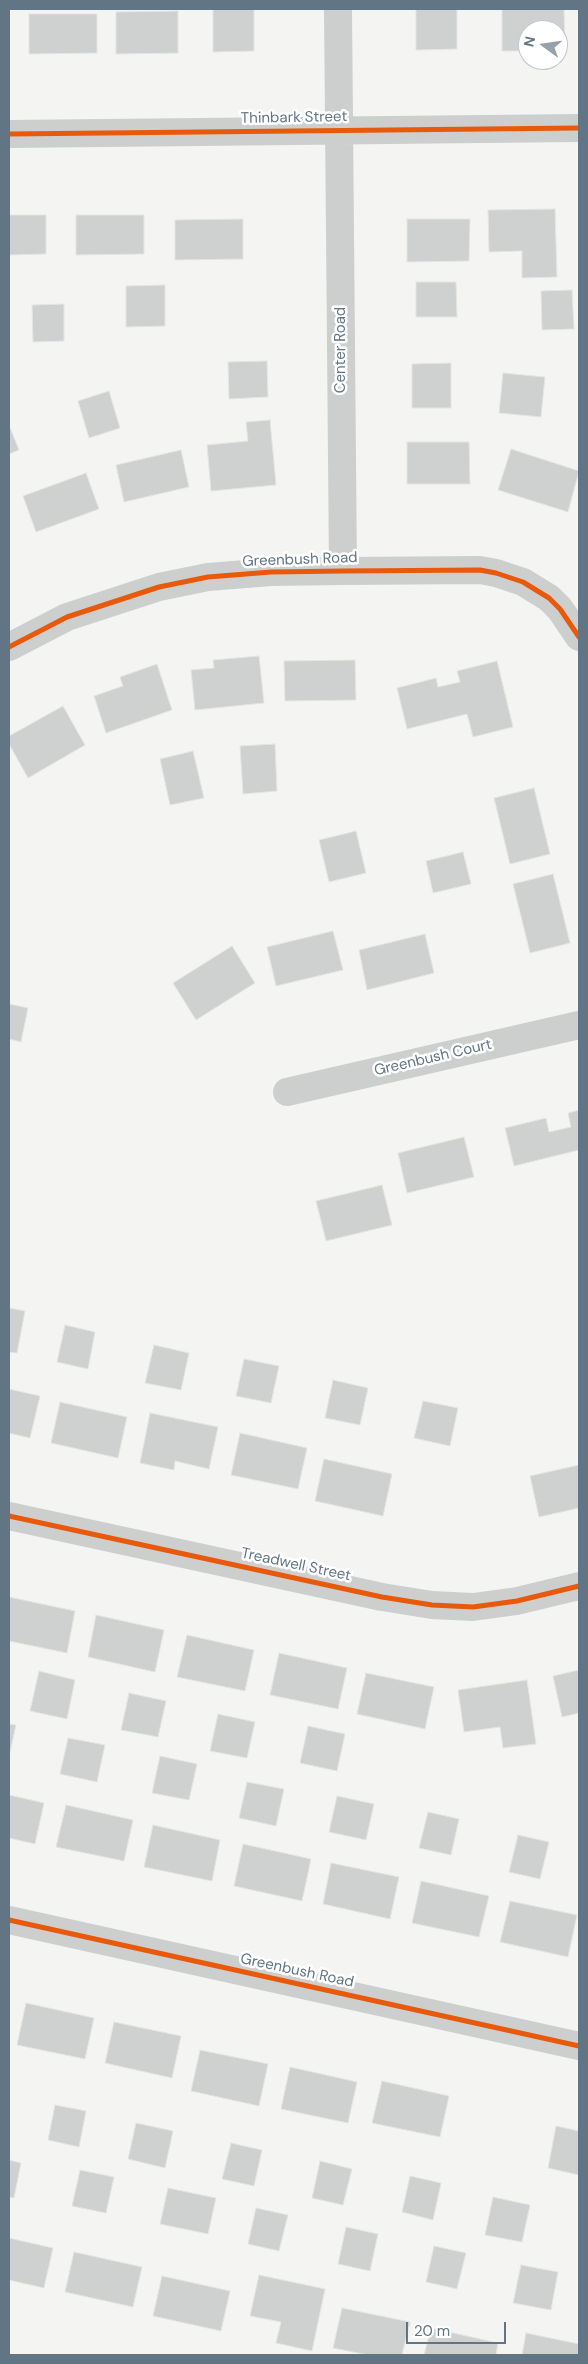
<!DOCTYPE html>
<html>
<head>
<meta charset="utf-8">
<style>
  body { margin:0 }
  #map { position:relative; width:588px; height:2364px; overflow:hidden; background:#f4f5f2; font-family:"DM Sans",sans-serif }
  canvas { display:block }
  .frame { position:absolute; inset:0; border:10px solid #627585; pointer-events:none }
  .north { position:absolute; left:518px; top:20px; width:50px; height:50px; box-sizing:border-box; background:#fff; border:1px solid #c0c8ce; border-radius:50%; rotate:284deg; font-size:14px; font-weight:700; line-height:20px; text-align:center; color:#627585 }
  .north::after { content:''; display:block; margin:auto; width:18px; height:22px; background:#95a2ab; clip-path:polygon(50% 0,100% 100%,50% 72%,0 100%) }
  .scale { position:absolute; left:406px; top:2322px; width:100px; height:22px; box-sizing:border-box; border:2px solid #627585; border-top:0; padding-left:6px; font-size:15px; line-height:18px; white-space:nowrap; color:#627585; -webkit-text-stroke:4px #fff; paint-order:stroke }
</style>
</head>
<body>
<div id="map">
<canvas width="588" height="2364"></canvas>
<div class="frame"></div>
<div class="north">N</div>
<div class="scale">20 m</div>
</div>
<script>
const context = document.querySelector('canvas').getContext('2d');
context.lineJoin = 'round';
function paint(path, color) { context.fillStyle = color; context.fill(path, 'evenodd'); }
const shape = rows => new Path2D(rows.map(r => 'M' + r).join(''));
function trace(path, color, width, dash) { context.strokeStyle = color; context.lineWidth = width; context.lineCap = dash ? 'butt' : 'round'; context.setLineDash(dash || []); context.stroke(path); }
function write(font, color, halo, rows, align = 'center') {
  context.font = font + ' "DM Sans",sans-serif'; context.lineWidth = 5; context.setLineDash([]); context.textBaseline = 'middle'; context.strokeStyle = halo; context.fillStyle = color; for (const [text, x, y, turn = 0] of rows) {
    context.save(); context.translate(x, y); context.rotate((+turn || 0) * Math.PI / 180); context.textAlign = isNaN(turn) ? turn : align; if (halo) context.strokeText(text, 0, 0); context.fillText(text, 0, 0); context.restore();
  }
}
const building = shape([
  [213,9,254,9,254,51,213,52,213,9],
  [416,9,457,9,457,49,416,50,416,9],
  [502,9,564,9,565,51,558,51,558,30,528,30,528,51,502,51,502,9],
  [178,11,178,53,116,54,116,12,178,11],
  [29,14,97,14,97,53,29,54,29,14],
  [555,209,557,277,522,278,522,251,489,252,488,210,555,209],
  [9,215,46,215,46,254,9,255,9,215],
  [76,215,144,215,144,254,76,255,76,215],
  [243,219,243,259,175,260,175,220,243,219],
  [407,219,470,219,469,261,407,262,407,219],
  [416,282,456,282,457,317,416,317,416,282],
  [165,285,165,326,126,327,126,286,165,285],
  [572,290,574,329,542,330,541,291,572,290],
  [64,304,64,341,33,342,32,305,64,304],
  [267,361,268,397,229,399,228,362,267,361],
  [451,363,451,408,412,408,412,364,451,363],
  [503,373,545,377,541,417,499,413,503,373],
  [109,391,120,428,89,438,78,401,109,391],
  [270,420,276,485,211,491,207,445,248,441,246,422,270,420],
  [9,425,19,450,9,454,9,425],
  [407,442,469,442,470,484,407,484,407,442],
  [511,449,579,471,568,512,498,490,511,449],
  [181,450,189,487,124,502,116,465,181,450],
  [86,473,99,509,36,532,23,496,86,473],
  [259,656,264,703,195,710,191,670,214,668,213,660,259,656],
  [355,660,356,700,285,701,284,661,355,660],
  [497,661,513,727,473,737,467,714,407,729,397,688,436,678,438,687,460,682,457,671,497,661],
  [157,664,172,710,106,733,94,696,123,686,120,677,157,664],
  [63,706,85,745,28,778,9,744,9,736,63,706],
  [275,744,277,791,243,794,240,746,275,744],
  [193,751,204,798,170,805,160,759,193,751],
  [534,788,550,854,510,864,494,798,534,788],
  [356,831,366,873,329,882,319,840,356,831],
  [463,852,471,884,433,893,426,861,463,852],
  [553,874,570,943,530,953,513,884,553,874],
  [333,931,343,970,276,986,267,947,333,931],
  [425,934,434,973,367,990,359,950,425,934],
  [232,946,255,983,196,1020,173,983,232,946],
  [9,1004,28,1008,21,1042,9,1039,9,1004],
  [579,1110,579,1150,514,1166,505,1128,546,1118,549,1132,571,1127,568,1113,579,1110],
  [464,1137,474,1177,407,1193,398,1153,464,1137],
  [382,1185,392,1225,326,1241,316,1201,382,1185],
  [9,1308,25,1311,17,1353,9,1352,9,1308],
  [65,1325,95,1332,88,1369,57,1362,65,1325],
  [154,1345,189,1353,181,1390,145,1383,154,1345],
  [244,1359,279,1366,271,1403,236,1396,244,1359],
  [333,1380,368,1388,360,1425,325,1418,333,1380],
  [9,1389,40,1396,30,1438,9,1433,9,1389],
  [423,1401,458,1408,450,1446,414,1438,423,1401],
  [60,1402,127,1417,118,1458,51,1443,60,1402],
  [150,1413,218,1427,209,1469,175,1461,174,1470,140,1463,150,1413],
  [240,1433,307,1448,298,1489,231,1475,240,1433],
  [324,1459,392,1474,383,1516,315,1501,324,1459],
  [579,1465,579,1508,539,1517,530,1476,579,1465],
  [9,1597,75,1611,67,1653,9,1641,9,1597],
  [96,1615,164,1630,155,1672,88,1657,96,1615],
  [187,1635,254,1650,245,1691,177,1677,187,1635],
  [279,1653,347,1668,338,1709,270,1695,279,1653],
  [579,1670,579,1713,562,1717,553,1676,579,1670],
  [39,1671,75,1680,67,1719,30,1711,39,1671],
  [366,1673,434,1687,425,1729,357,1714,366,1673],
  [527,1680,536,1744,503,1748,500,1727,464,1732,458,1690,527,1680],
  [129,1693,166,1701,158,1737,121,1730,129,1693],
  [218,1714,255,1722,247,1758,210,1751,218,1714],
  [9,1724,16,1725,9,1757,9,1724],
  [308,1726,345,1734,337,1771,300,1763,308,1726],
  [68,1738,105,1745,97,1782,60,1774,68,1738],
  [160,1756,197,1764,189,1800,152,1793,160,1756],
  [247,1782,284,1789,276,1826,239,1818,247,1782],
  [9,1795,44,1803,35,1844,9,1838,9,1795],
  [337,1796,374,1804,366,1840,329,1832,337,1796],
  [66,1805,133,1820,124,1861,56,1847,66,1805],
  [428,1812,459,1819,451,1855,419,1848,428,1812],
  [153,1825,220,1840,212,1881,144,1867,153,1825],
  [518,1835,549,1842,540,1879,509,1872,518,1835],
  [243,1844,311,1859,302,1901,234,1886,243,1844],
  [331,1863,399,1877,390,1919,323,1904,331,1863],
  [421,1881,489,1896,479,1937,412,1923,421,1881],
  [510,1901,577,1915,568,1957,500,1942,510,1901],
  [26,2003,94,2018,85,2059,17,2045,26,2003],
  [114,2022,181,2036,172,2078,105,2063,114,2022],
  [200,2050,268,2064,259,2106,191,2091,200,2050],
  [290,2067,357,2082,348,2123,281,2109,290,2067],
  [382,2081,449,2096,440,2137,372,2123,382,2081],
  [55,2105,86,2111,79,2147,48,2140,55,2105],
  [136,2123,173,2131,165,2168,128,2159,136,2123],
  [556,2126,579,2131,579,2175,548,2168,556,2126],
  [231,2143,262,2150,254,2186,222,2179,231,2143],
  [9,2160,21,2163,14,2198,9,2197,9,2160],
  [320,2161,352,2169,343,2205,312,2198,320,2161],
  [80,2170,114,2177,106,2213,72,2206,80,2170],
  [410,2176,441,2183,433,2220,402,2212,410,2176],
  [168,2188,216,2198,208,2234,160,2224,168,2188],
  [493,2197,530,2205,522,2242,485,2235,493,2197],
  [256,2208,288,2215,279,2251,248,2244,256,2208],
  [346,2227,378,2234,370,2271,338,2264,346,2227],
  [9,2238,53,2248,44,2288,9,2280,9,2238],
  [434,2246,466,2253,457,2289,426,2282,434,2246],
  [74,2252,142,2267,133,2307,65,2292,74,2252],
  [521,2265,558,2272,551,2310,513,2303,521,2265],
  [259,2275,325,2289,312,2351,276,2343,281,2322,250,2316,259,2275],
  [162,2276,230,2291,221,2331,153,2316,162,2276],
  [342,2308,410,2322,402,2355,368,2355,333,2348,342,2308],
  [431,2328,498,2343,496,2355,424,2355,431,2328],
  [526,2333,579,2344,579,2355,522,2355,526,2333]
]);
const minor = shape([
  [338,9,343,571],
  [9,134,579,128],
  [9,647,67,617,159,587,208,577,271,572,343,571,480,570,496,573,523,582,549,598,560,609,579,637],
  [287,1092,579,1025],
  [9,1516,382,1597,432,1605,473,1607,517,1601,579,1586],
  [9,1920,579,2046]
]);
const cycleway = shape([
  [9,134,579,128],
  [9,647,67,617,159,587,208,577,271,572,343,571,480,570,496,573,523,582,549,598,560,609,579,637],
  [9,1516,382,1597,432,1605,473,1607,517,1601,579,1586],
  [9,1920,579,2046]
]);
const streetNames = [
  ["Thinbark Street",294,118,-1],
  ["Center Road",341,350,-90],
  ["Greenbush Road",300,560,-2],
  ["Greenbush Court",433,1058,-13],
  ["Treadwell Street",296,1565,12],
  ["Greenbush Road",297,1971,12]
];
paint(building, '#cfd1d1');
trace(building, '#e4e4e2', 1);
trace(minor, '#cdcfcf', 28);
trace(cycleway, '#e8590c', 5);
write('15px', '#627585', '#fff', streetNames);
</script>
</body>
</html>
